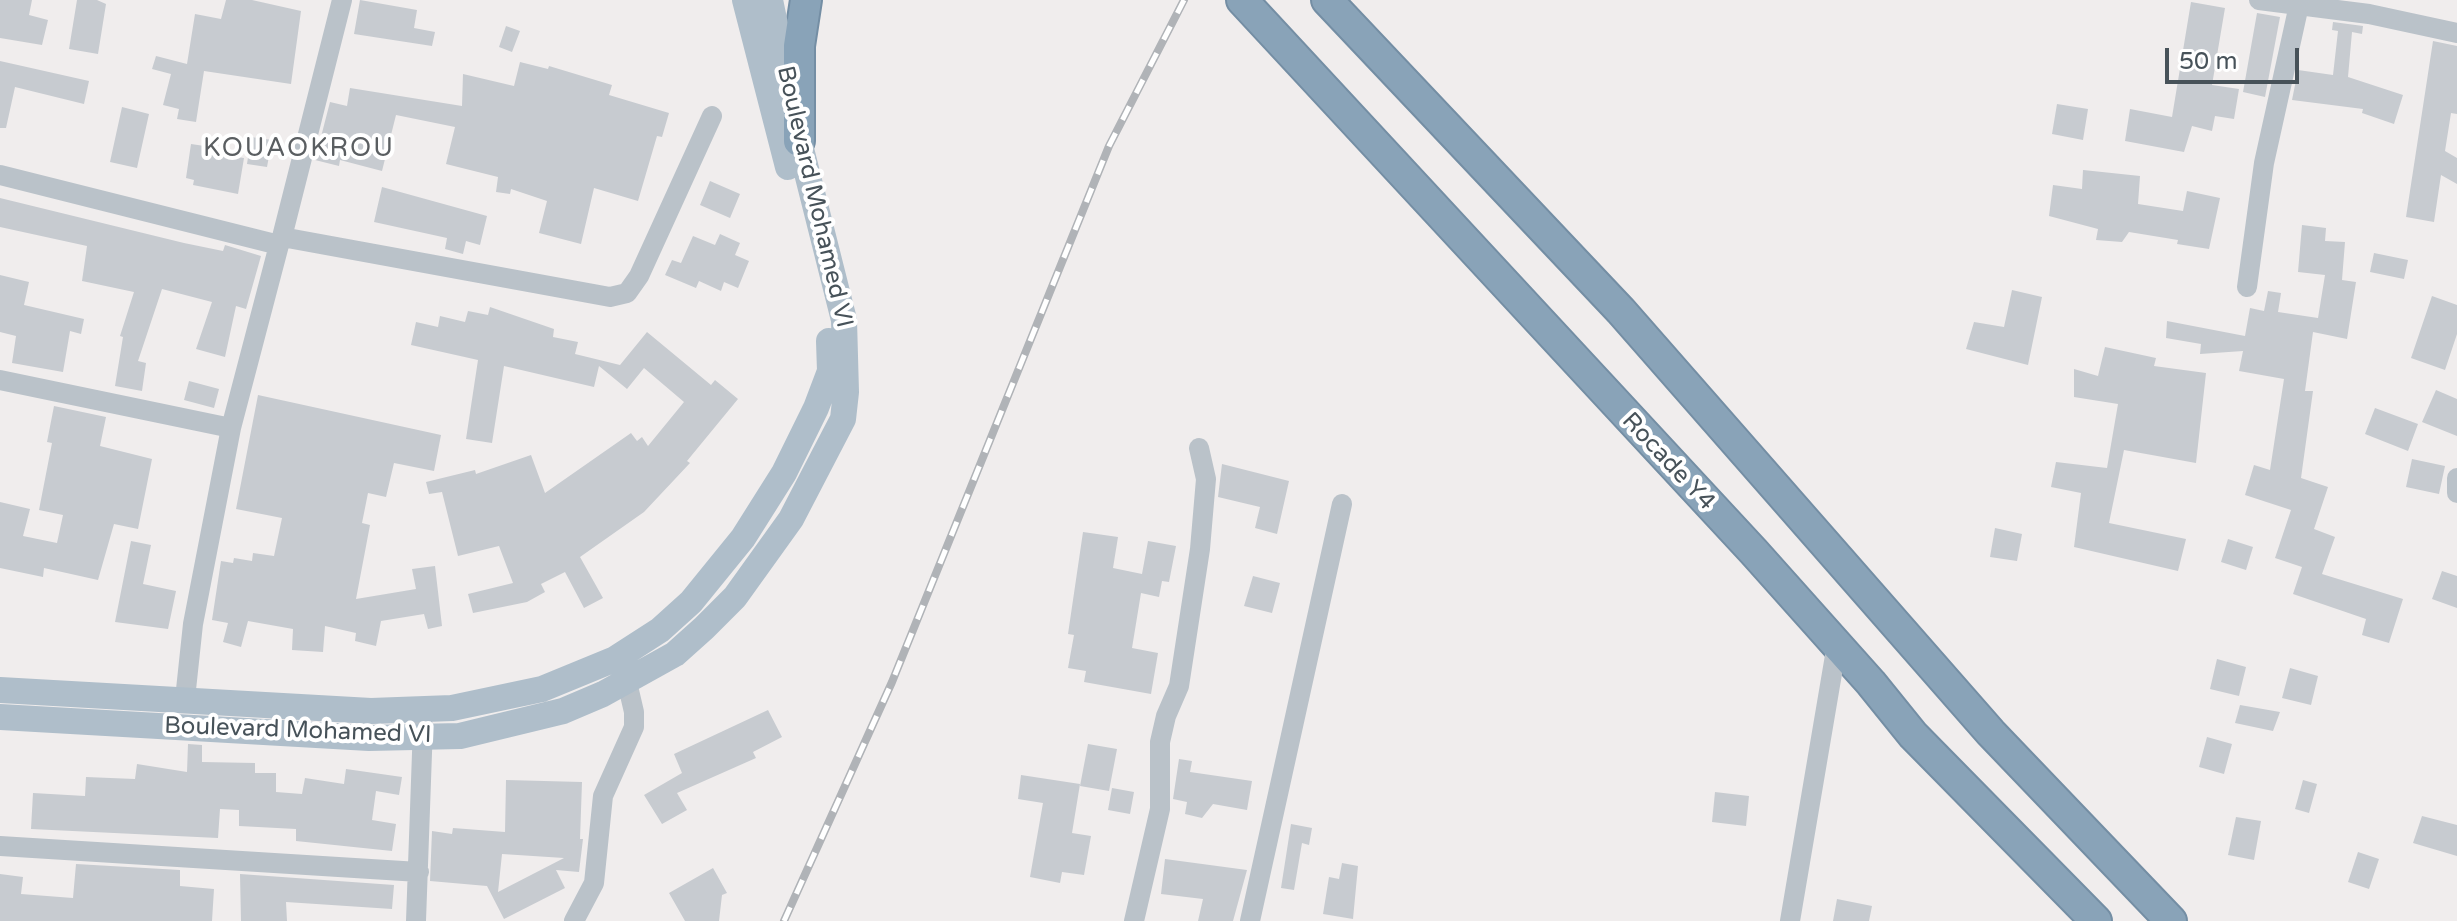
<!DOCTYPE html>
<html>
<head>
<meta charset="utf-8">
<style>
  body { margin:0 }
  #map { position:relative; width:2457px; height:921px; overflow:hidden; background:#f0eded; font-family:"Varela Round",sans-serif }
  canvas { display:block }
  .scale { position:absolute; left:2165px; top:48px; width:134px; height:36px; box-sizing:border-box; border:4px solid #475259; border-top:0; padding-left:10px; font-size:24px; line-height:28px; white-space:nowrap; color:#475259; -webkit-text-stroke:6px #fff; paint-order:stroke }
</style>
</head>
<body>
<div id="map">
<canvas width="2457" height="921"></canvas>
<div class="scale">50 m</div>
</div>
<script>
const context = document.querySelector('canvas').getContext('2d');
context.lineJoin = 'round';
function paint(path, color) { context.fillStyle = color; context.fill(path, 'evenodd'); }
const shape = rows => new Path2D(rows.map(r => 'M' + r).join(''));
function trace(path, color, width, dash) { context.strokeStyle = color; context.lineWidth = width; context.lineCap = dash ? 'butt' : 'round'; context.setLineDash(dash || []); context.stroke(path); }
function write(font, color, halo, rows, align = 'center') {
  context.font = font + ' "Varela Round",sans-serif'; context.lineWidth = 8; context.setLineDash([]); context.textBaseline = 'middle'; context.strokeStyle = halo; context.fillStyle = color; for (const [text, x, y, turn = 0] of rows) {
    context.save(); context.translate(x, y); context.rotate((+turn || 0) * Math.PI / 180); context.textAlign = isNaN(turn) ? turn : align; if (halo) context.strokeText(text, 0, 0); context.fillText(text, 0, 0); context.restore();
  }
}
const building = shape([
  [0,0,32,0,29,15,48,20,42,45,0,38],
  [77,0,97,0,106,4,98,54,69,49],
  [226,0,252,0,301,11,291,84,204,71,196,122,177,119,179,109,163,105,171,74,152,69,156,56,187,64,195,14,221,19],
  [360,0,417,10,414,28,435,32,432,46,354,34],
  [2191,2,2225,8,2212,85,2239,89,2234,119,2215,116,2212,131,2192,126,2184,152,2125,141,2130,109,2172,117],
  [2257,13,2280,17,2265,97,2243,92],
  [2333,22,2363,26,2362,34,2352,32,2348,77,2403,95,2394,124,2362,113,2363,109,2292,100,2298,70,2333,75,2338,31,2332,30],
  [506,26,520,31,512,52,499,47],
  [2433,41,2457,46,2457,114,2451,113,2445,151,2457,158,2457,184,2441,175,2434,222,2406,217],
  [0,61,89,81,84,104,15,87,6,128,0,128],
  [520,62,548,69,549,66,612,85,609,95,669,113,662,137,657,136,638,201,594,188,581,244,539,233,547,201,511,189,510,194,496,192,498,177,446,164,455,127,396,115,382,171,340,160,339,166,315,160,330,102,347,106,350,88,462,106,463,74,514,86],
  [2057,104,2088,109,2083,140,2052,134],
  [122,107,149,114,137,168,110,162],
  [251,137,272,140,267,167,247,164],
  [191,144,218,148,217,154,244,158,238,194,193,185,194,180,186,178],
  [2083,170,2140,176,2138,204,2183,211,2187,191,2220,198,2209,249,2177,244,2178,240,2129,232,2122,242,2096,240,2098,229,2049,216,2053,185,2082,189],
  [710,181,740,194,730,218,700,205],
  [382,187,487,216,480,245,466,241,463,254,445,249,447,238,374,222],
  [0,198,184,243,223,251,225,245,261,256,246,309,236,306,225,357,196,349,212,302,162,289,138,361,146,363,142,391,115,386,123,337,120,336,134,292,82,281,87,246,0,227],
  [2302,225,2326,228,2325,241,2345,242,2342,280,2356,282,2347,339,2313,332,2305,391,2313,391,2301,478,2328,487,2314,529,2335,537,2322,574,2403,599,2389,643,2362,635,2366,619,2293,594,2302,567,2275,558,2291,510,2245,495,2254,465,2270,470,2284,379,2239,371,2243,351,2200,354,2201,344,2166,338,2167,321,2245,336,2250,308,2264,311,2268,291,2281,293,2278,312,2318,318,2325,275,2298,272],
  [720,234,740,243,735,255,749,261,738,288,724,282,721,291,699,281,696,288,665,275,672,260,681,263,693,236,715,245],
  [2374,253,2408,260,2404,279,2370,272],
  [0,275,29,282,24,305,84,319,81,334,70,331,63,372,12,363,16,336,0,332],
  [2012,290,2042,297,2028,365,1966,349,1974,322,2004,327],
  [2432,296,2457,305,2457,334,2445,370,2411,358],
  [490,307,554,329,553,337,578,342,575,354,620,365,647,332,711,385,715,380,738,399,687,461,690,463,644,512,580,557,603,598,584,608,565,572,541,584,545,592,527,602,473,613,468,594,513,583,499,546,458,556,442,492,429,494,426,482,475,470,476,474,531,455,545,493,631,433,637,441,642,437,648,446,684,402,644,368,627,389,599,366,594,387,504,366,492,443,466,439,478,360,411,345,416,322,438,327,440,316,465,322,468,311,488,315],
  [2105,347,2156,358,2154,366,2206,373,2196,463,2124,450,2109,523,2186,539,2178,571,2074,547,2081,493,2051,487,2056,462,2107,468,2118,404,2074,397,2074,369,2098,376],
  [189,381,219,389,214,408,184,400],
  [2436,390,2457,399,2457,436,2422,422],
  [258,395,441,435,434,471,394,463,386,497,368,493,362,523,370,525,356,599,416,589,412,569,435,566,442,626,428,629,424,614,381,621,376,646,355,641,356,633,325,626,323,652,292,650,293,629,248,621,241,647,223,642,228,623,212,620,221,561,233,563,234,558,252,561,253,553,274,556,282,518,236,509],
  [54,406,106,417,100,446,152,459,138,529,114,524,98,580,44,568,43,577,0,568,0,502,30,509,23,536,57,543,63,515,39,510,52,443,47,442],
  [2375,408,2418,424,2408,451,2365,434],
  [2412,459,2445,466,2439,494,2406,487],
  [1222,464,1289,481,1277,534,1255,528,1260,507,1218,497],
  [1995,528,2022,534,2017,561,1990,557],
  [1083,532,1118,537,1113,568,1142,574,1148,541,1176,546,1169,582,1162,581,1159,597,1141,593,1132,648,1158,653,1151,694,1084,682,1086,671,1068,668,1074,635,1068,634],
  [2228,539,2253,547,2246,570,2221,562],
  [131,541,151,545,143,584,176,591,168,629,115,622],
  [2442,571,2457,576,2457,608,2432,599],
  [1253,576,1280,583,1272,613,1244,606],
  [2217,659,2246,667,2239,696,2210,689],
  [2290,668,2318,676,2311,705,2282,698],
  [2240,705,2280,712,2273,731,2235,723],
  [768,710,782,737,753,752,756,758,677,793,687,810,662,824,644,795,682,773,674,754],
  [2207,737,2232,744,2224,774,2199,767],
  [188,744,202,745,202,762,255,763,255,773,276,773,276,792,302,794,305,778,344,784,346,769,402,777,399,795,376,791,372,820,396,824,392,851,296,841,296,829,239,826,239,810,220,809,218,838,31,829,33,793,85,796,86,777,135,779,137,764,187,772],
  [1088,744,1117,749,1109,791,1080,786],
  [1179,759,1192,761,1190,772,1252,781,1247,810,1213,804,1202,818,1185,814,1187,802,1173,799],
  [1021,775,1080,784,1072,833,1091,836,1084,875,1062,872,1060,883,1030,877,1043,803,1018,799],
  [506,780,582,782,580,839,583,839,579,872,556,870,565,888,504,919,487,886,430,881,432,831,452,834,453,828,505,832],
  [502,854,564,858,498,892],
  [2303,780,2317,784,2309,813,2295,809],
  [1112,788,1134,792,1130,814,1108,810],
  [1715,792,1749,796,1746,826,1712,822],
  [2422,816,2457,825,2457,856,2413,843],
  [2236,817,2261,821,2254,860,2228,855],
  [1291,824,1312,828,1309,845,1302,843,1294,890,1281,888],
  [2358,852,2379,859,2369,889,2348,882],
  [1165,859,1247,870,1233,921,1198,921,1203,899,1161,894],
  [1342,863,1358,866,1353,919,1323,914,1329,877,1339,879],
  [76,864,180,870,180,886,214,889,212,921,0,921,0,874,23,877,21,894,73,898],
  [713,868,727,893,722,895,719,921,685,921,669,893],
  [240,874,394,885,392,909,286,902,287,921,241,921],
  [1837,899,1872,906,1869,921,1833,921]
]);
const minor = shape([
  [2259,0,2369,14,2457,33],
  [0,175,279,245,282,237,610,297,627,293,639,276,712,116],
  [282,237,342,0],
  [2247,287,2264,163,2299,5],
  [0,380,231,428],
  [2457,478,2457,493],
  [185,699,193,624,231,428,279,245],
  [0,846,419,872],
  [416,921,423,725],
  [574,921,594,883,603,796,634,727,634,712,627,682],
  [1134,921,1160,809,1160,742,1166,716,1179,686,1200,549,1206,479,1199,448],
  [1250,921,1342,504],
  [1790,921,1837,644]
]);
const major = shape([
  [745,0,788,167],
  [0,690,371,711,452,708,542,689,615,659,660,630,691,602,743,538,784,473,816,408,830,371,829,341],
  [0,717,369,738,460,736,563,711,603,694,675,654,704,628,735,597,791,519,843,419,846,392,844,320,799,141,770,0]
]);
const highway = shape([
  [1242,0,1754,552,1871,683,1913,735,2096,921],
  [1327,0,1621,311,1991,733,2171,921],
  [799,141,799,46,806,0]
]);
const rail = shape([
  [784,921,892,682,1109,146,1184,0]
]);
const streetNames = [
  ["Boulevard Mohamed VI",814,197,77],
  ["Rocade Y4",1668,462,47],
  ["Boulevard Mohamed VI",298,731,2]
];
const neighbourhoodNames = [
  ["KOUAOKROU",299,149]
];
paint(building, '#c7cbd0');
trace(highway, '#748ea4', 34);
trace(minor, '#bac2c9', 20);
trace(major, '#afbeca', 26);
trace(highway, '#89a3b8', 30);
trace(rail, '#b0b3b7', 8);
trace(rail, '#fff', 5, [15]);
write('24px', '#475259', '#fff', streetNames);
context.letterSpacing = '2px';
write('26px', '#5a5e61', '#fff', neighbourhoodNames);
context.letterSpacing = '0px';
</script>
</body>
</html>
